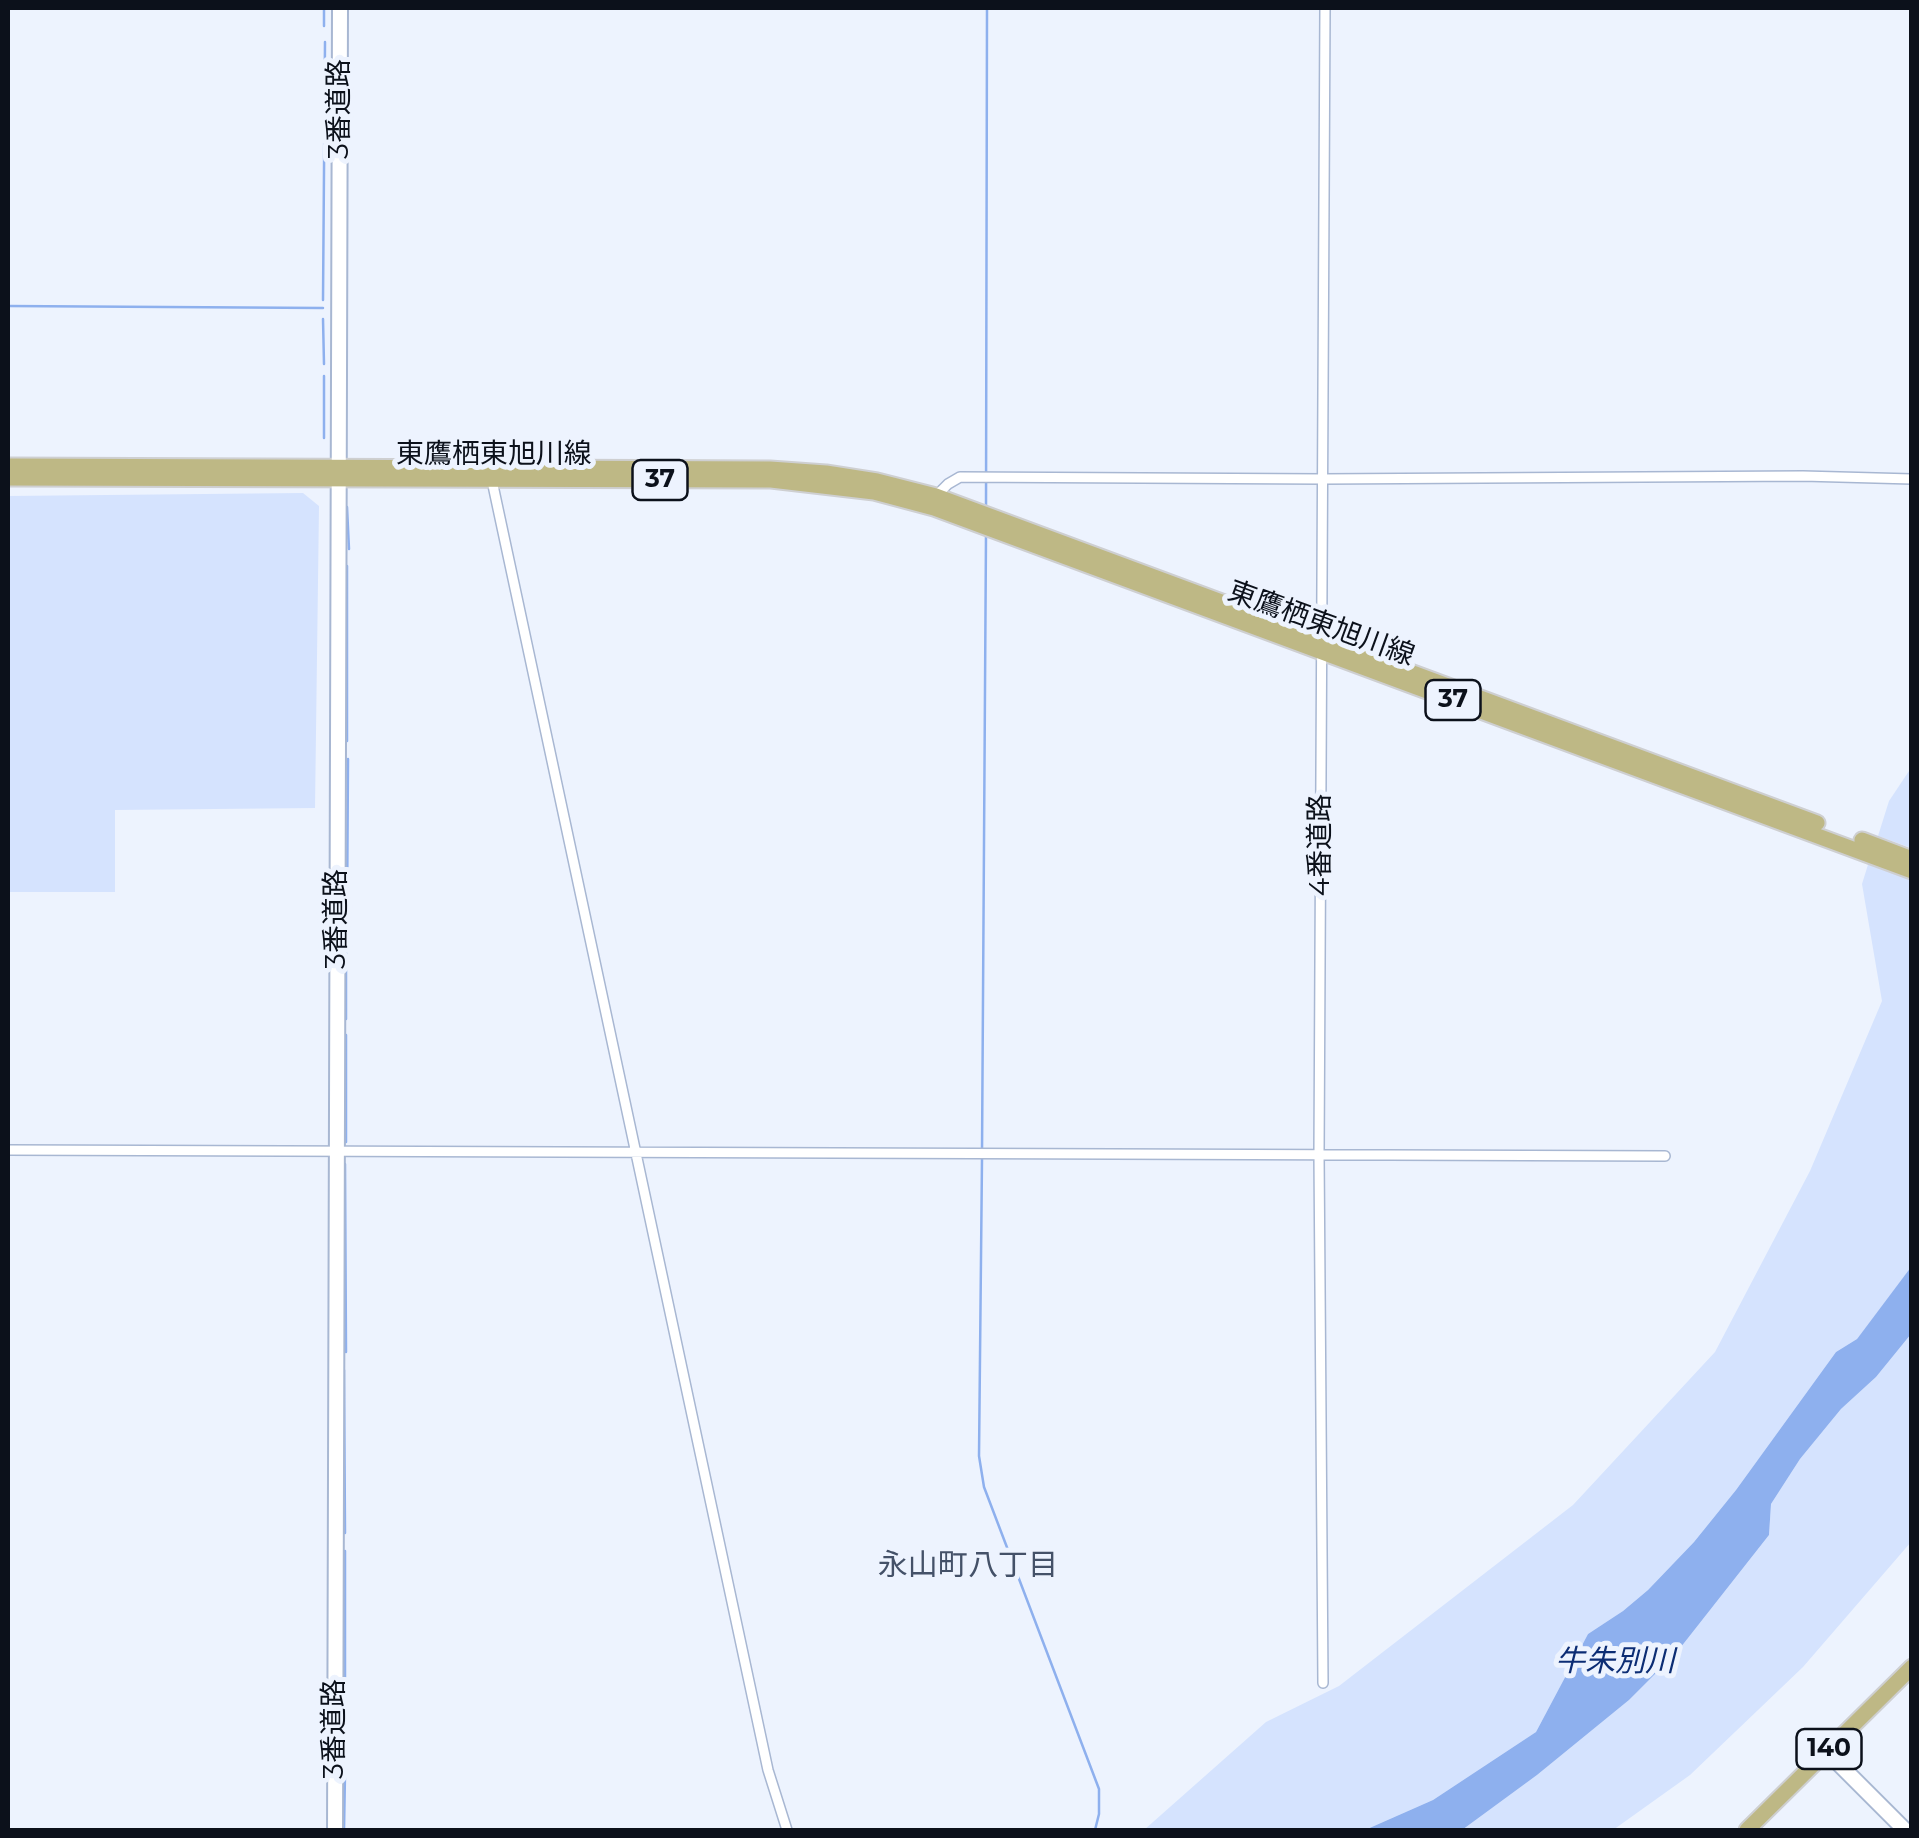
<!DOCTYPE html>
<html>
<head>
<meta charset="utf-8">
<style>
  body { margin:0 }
  #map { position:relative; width:1919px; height:1838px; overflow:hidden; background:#edf3fe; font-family:Montserrat,sans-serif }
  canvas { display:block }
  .frame { position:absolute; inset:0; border:10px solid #0c111b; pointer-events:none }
</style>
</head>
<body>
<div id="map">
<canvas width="1919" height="1838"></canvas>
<div class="frame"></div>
</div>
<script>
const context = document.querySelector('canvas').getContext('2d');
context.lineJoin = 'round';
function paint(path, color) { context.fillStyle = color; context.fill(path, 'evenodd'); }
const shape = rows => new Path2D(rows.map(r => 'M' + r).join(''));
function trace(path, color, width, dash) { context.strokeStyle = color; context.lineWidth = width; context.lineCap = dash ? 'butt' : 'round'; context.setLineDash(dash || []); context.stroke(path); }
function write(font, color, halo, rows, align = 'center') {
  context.font = font + ' Montserrat,"Noto Sans JP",sans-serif'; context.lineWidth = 10; context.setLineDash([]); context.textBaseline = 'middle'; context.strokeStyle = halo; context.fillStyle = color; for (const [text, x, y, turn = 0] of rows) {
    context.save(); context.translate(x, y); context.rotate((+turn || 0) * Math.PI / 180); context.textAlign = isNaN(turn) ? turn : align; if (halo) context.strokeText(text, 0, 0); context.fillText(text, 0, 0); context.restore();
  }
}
const green = shape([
  [303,493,319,506,315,808,115,810,115,892,8,892,8,496],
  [1911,768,1911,848,1878,836,1889,801],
  [1871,855,1911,870,1911,1267,1857,1339,1836,1352,1736,1490,1694,1542,1648,1590,1623,1611,1588,1634,1536,1732,1433,1800,1365,1830,1144,1830,1266,1722,1339,1686,1573,1505,1715,1352,1810,1171,1882,1001,1862,884],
  [1911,1334,1911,1542,1803,1667,1690,1775,1613,1830,1462,1830,1537,1775,1629,1700,1677,1652,1769,1535,1771,1504,1800,1459,1841,1409,1876,1377]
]);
const water = shape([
  [1911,1267,1911,1334,1876,1377,1841,1409,1800,1459,1771,1504,1769,1535,1677,1652,1629,1700,1537,1775,1462,1830,1365,1830,1433,1800,1536,1732,1588,1634,1623,1611,1648,1590,1694,1542,1736,1490,1836,1352,1857,1339]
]);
const stream = shape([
  [324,8,324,26],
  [323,300,325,42],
  [8,306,323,308],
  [323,319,324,364],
  [324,376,324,438],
  [986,506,987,8],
  [347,507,349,549],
  [347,566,347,741],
  [347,920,348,759],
  [346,1019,346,937],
  [346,1035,346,1142],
  [982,1151,986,534],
  [982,1159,979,1456,984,1487,1099,1789,1099,1814,1095,1830],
  [345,1164,346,1352],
  [344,1370,345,1533],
  [345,1756,345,1551],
  [344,1830,345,1774]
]);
const street = shape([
  [491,476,768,1770,787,1830],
  [936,496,948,484,960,477,1323,479,1803,476,1912,479],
  [8,1150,1665,1156],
  [1323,1683,1319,1154,1325,8]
]);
const secondary = shape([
  [1827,1752,1905,1830],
  [335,1830,340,8]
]);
const primary = shape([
  [8,466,770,469,826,473,877,481,936,496,1817,823],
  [8,478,771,480,874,492,934,508,1912,871],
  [1862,840,1912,859],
  [1747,1830,1912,1667]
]);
const shields = [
  [660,480,55],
  [1453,700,55],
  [1829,1749,65]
];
const shieldNames = [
  ["37",660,480],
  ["37",1453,700],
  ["140",1829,1749]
];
const streetNames = [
  ["3番道路",340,109,-90],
  ["東鷹栖東旭川線",494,455],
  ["東鷹栖東旭川線",1321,624,20],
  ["4番道路",1321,845,-90],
  ["3番道路",337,919,-90],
  ["3番道路",335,1729,-90]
];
const neighbourhoodNames = [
  ["永山町八丁目",968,1566]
];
const waterNames = [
  ["牛朱別川",1615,1662]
];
paint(green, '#d5e3fe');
paint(water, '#8eb0ee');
trace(stream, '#8eb0ee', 2.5);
trace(street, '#a8b7d2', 12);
trace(secondary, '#a8b7d2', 18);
trace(primary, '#cecfd1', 19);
trace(street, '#fff', 9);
trace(secondary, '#fff', 14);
trace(primary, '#beb885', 15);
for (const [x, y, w] of shields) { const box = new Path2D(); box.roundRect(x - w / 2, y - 20, w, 40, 8); context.fillStyle = '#edf3fe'; context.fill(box); trace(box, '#0c111b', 2.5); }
write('bold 25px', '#0c111b', null, shieldNames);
write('28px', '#0c111b', '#edf3fe', streetNames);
write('30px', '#445168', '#edf3fe', neighbourhoodNames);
write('italic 30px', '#0c2d74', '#edf3fe', waterNames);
</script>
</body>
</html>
